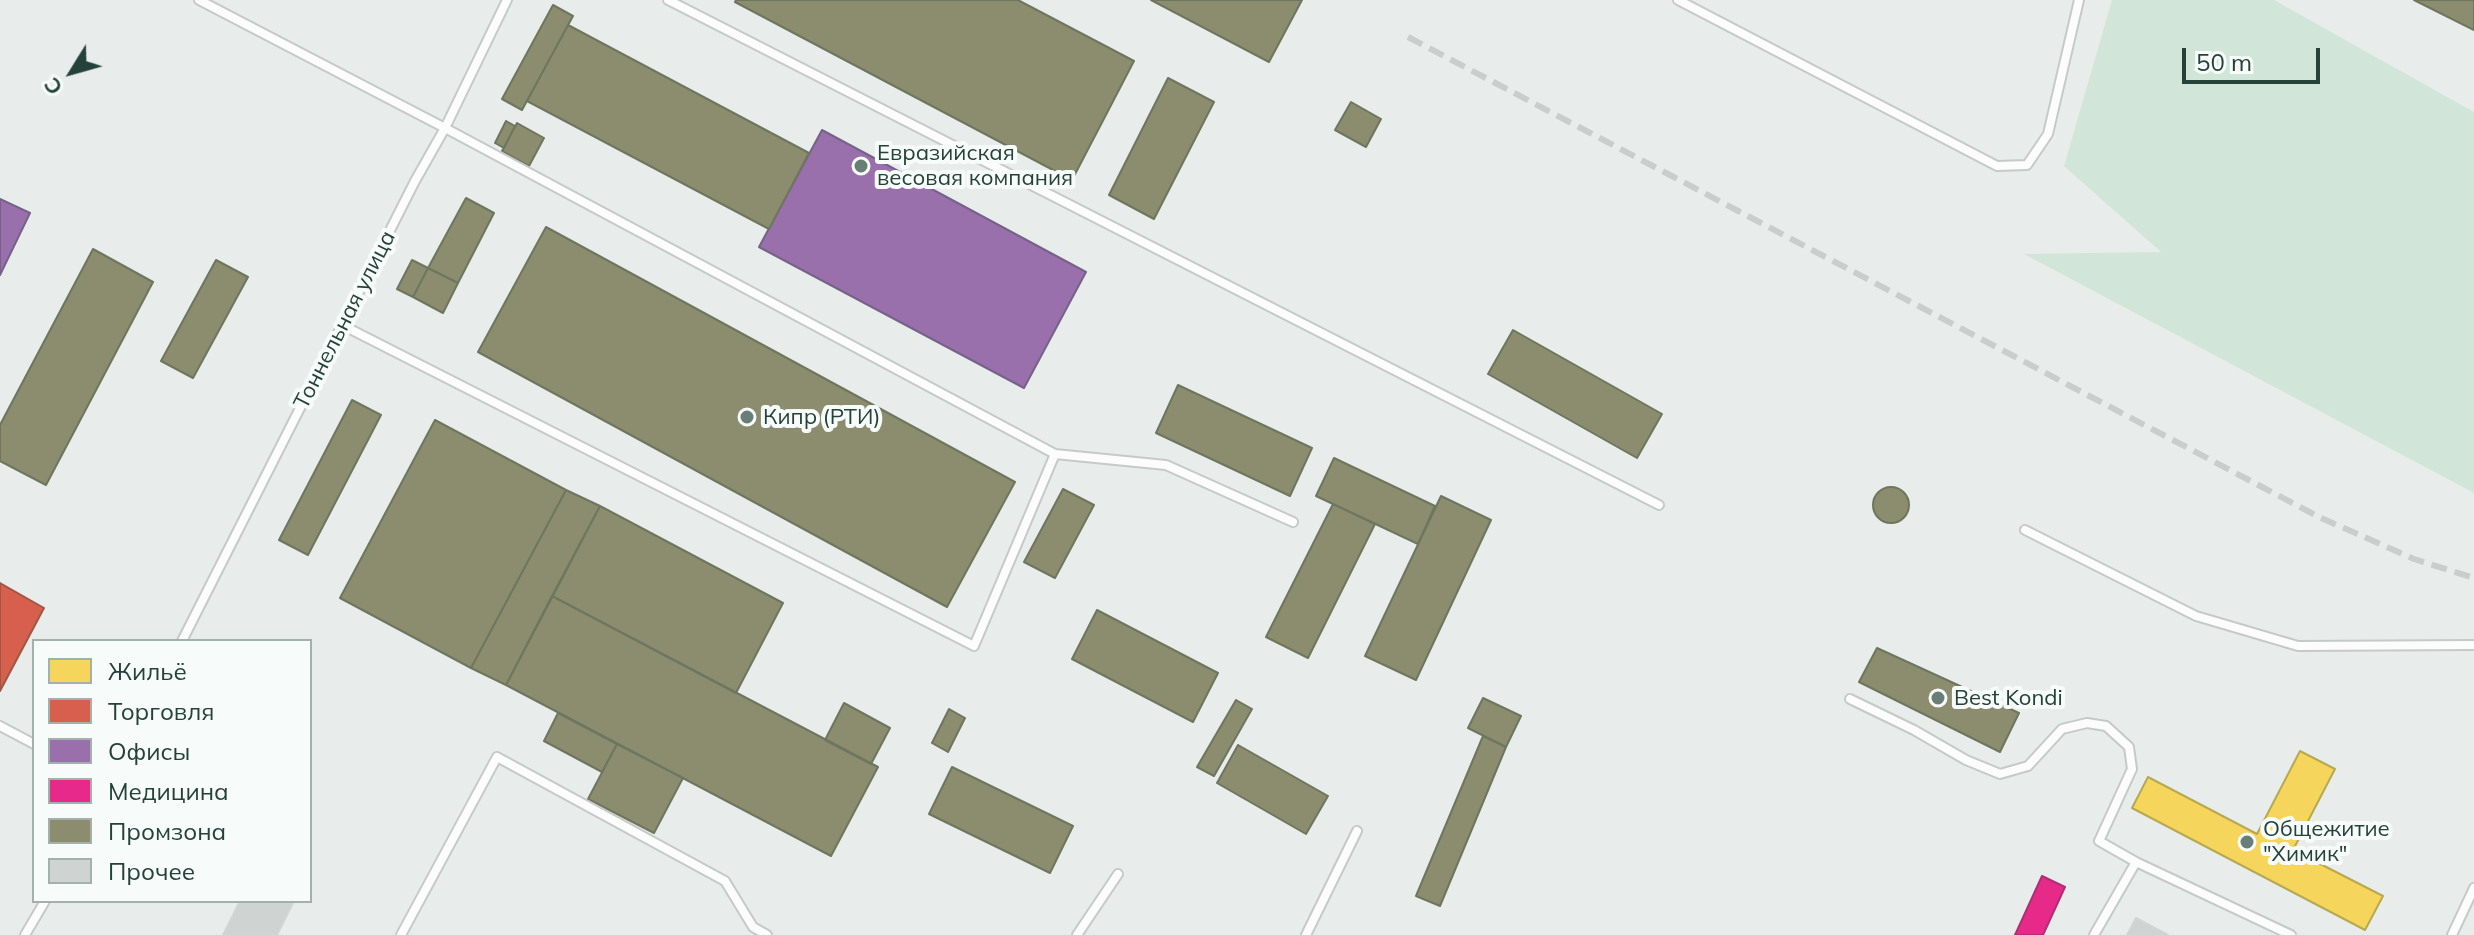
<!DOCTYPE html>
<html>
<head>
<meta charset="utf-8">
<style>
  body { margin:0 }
  #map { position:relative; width:2474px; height:935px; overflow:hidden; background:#e8edeb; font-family:Mulish,sans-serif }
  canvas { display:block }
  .legend { position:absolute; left:32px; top:639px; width:280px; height:264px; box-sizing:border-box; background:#f7fbf9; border:2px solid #a3b1ad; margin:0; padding:10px 14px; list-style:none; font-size:24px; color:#24423a }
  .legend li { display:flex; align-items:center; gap:16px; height:40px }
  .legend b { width:40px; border:2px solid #a3b1ad }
  .north { position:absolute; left:32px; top:32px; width:80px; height:80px; -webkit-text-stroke:6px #f7fbf9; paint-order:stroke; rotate:233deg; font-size:22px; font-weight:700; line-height:32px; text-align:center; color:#24423a }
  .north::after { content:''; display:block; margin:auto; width:28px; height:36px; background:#24423a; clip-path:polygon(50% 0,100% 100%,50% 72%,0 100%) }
  .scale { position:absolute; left:2182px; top:48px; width:138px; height:36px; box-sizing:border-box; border:4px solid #24423a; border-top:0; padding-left:10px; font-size:24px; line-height:28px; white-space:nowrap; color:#24423a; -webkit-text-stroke:6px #f7fbf9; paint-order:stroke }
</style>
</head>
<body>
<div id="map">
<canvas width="2474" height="935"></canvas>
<ul class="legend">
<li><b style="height:22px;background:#f6d55c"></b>Жильё</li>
<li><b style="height:22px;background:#d6604d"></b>Торговля</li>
<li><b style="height:22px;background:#9970ab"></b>Офисы</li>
<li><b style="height:22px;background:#e7298a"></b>Медицина</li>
<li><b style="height:22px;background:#8c8c6e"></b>Промзона</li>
<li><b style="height:22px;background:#cfd4d2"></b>Прочее</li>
</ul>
<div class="north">С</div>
<div class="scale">50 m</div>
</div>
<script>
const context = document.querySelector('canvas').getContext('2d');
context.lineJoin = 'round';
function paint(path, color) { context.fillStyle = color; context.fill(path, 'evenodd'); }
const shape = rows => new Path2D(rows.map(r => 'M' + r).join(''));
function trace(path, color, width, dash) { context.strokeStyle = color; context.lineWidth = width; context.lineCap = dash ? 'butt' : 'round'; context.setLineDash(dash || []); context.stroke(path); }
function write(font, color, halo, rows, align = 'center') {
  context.font = font + ' Mulish,sans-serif'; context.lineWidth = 8; context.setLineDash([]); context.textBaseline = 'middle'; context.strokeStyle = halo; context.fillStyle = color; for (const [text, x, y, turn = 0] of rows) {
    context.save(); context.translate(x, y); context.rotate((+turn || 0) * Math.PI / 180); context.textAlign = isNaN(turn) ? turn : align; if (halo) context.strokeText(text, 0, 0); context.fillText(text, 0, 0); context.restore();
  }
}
const green = shape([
  [2112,0,2274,0,2474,112,2474,493,2024,254,2161,252,2064,166]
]);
const homes = shape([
  [2300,751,2335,769,2293,850,2383,896,2365,930,2132,808,2148,777,2257,834,2300,751]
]);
const shops = shape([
  [0,583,44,608,0,691,0,583]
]);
const offices = shape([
  [822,130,1086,272,1024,388,759,247,822,130],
  [0,199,30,213,0,275,0,199]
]);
const health = shape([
  [2042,876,2065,887,2043,935,2015,935,2042,876]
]);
const industry = shape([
  [736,0,1018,0,1134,61,1072,180,735,2,736,0],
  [1151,0,1302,0,1269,62,1151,0],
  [2414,0,2474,0,2474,30,2414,0],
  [553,5,573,16,522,110,502,99,553,5],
  [568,25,809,153,769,229,527,101,568,25],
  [1168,78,1214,102,1154,219,1109,195,1168,78],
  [1351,102,1381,119,1366,147,1335,130,1351,102],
  [506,121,515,126,504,148,495,143,506,121],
  [517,123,544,138,529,166,502,151,517,123],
  [466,198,494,213,458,283,428,268,466,198],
  [546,227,1015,482,947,607,478,352,546,227],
  [93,249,153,282,46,485,0,461,0,425,93,249],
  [216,260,248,277,193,378,161,361,216,260],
  [412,260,428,268,413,297,397,289,412,260],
  [428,268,458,283,443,313,413,297,428,268],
  [1513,330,1662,414,1637,458,1488,374,1513,330],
  [1178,385,1312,448,1290,496,1156,433,1178,385],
  [352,400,381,415,308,555,279,540,352,400],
  [435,420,566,490,471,668,340,598,435,420],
  [1334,458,1435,506,1418,544,1316,496,1334,458],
  '1873 505a18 18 0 1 1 36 0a18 18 0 1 1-36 0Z',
  [1063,489,1094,505,1055,578,1024,562,1063,489],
  [566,490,600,506,506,685,471,668,566,490],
  [1441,496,1491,520,1416,680,1365,656,1441,496],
  [1333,504,1375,524,1308,658,1266,637,1333,504],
  [600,506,783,603,736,693,552,596,600,506],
  [552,596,878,767,831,856,506,685,552,596],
  [1097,610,1218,673,1193,722,1072,659,1097,610],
  [1877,648,2019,713,2000,752,1859,682,1877,648],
  [1483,698,1521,716,1506,747,1468,728,1483,698],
  [1236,700,1252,709,1214,776,1197,767,1236,700],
  [844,703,890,728,871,764,825,740,844,703],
  [949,709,965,718,948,752,932,743,949,709],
  [558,713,617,744,602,772,544,741,558,713],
  [1483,736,1506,747,1440,906,1416,896,1483,736],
  [617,744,683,778,654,833,588,799,617,744],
  [1238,745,1328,796,1306,834,1217,783,1238,745],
  [952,767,1073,826,1050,873,929,814,952,767]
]);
const building = shape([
  [240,901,294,901,277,935,223,935,240,901],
  [2136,918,2168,935,2127,935,2136,918]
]);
const lane = shape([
  [199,0,445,128,1055,454,974,646,342,325],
  [668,0,1659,505],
  [1678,0,1997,166,2027,165,2048,134,2079,0],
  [1055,454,1166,465,1293,522],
  [2025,530,2196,616,2298,646,2474,645],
  [182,641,415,181,445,128,507,0],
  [1850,699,1914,730,1966,760,2000,774,2028,766,2062,729,2087,723,2106,726,2129,747,2132,769,2099,841,2136,862],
  [0,726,34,744],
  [25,935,45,901],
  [401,935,497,757,725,881,753,927,767,935],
  [1077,935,1118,874],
  [1306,935,1357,831],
  [2094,935,2136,862,2291,935],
  [2452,935,2474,888]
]);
const rail = shape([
  [1408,37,2319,517,2414,559,2474,578]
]);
const markers = [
  [861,166,8,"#697e78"],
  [747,417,8,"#697e78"],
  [1938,698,8,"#697e78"],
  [2247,842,8,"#697e78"]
];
const poiNames = [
  ["Евразийская",877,153],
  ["весовая компания",877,178],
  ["Кипр (РТИ)",763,417],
  ["Best Kondi",1954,698],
  ["Общежитие",2263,829],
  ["\"Химик\"",2263,854]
];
const streetNames = [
  ["Тоннельная улица",345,320,-63]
];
paint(green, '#d1e6d8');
paint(homes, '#f6d55c');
trace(homes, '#b7a952', 2);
paint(shops, '#d6604d');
trace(shops, '#a15747', 2);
paint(offices, '#9970ab');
trace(offices, '#766289', 2);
paint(health, '#e7298a');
trace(health, '#ac3072', 2);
paint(industry, '#8c8c6e');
trace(industry, '#6d765e', 2);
paint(building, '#cfd4d2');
trace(building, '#d1d6d4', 2);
trace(lane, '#c5cac8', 12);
trace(lane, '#fcfcfc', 8);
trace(rail, '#c9cdcc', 6, [16, 8]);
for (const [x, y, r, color] of markers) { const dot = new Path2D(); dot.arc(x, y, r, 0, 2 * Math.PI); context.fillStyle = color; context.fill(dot); trace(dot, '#f7fbf9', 3); }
write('22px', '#24423a', '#f7fbf9', poiNames, 'left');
write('22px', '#24423a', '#f7fbf9', streetNames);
</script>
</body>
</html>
